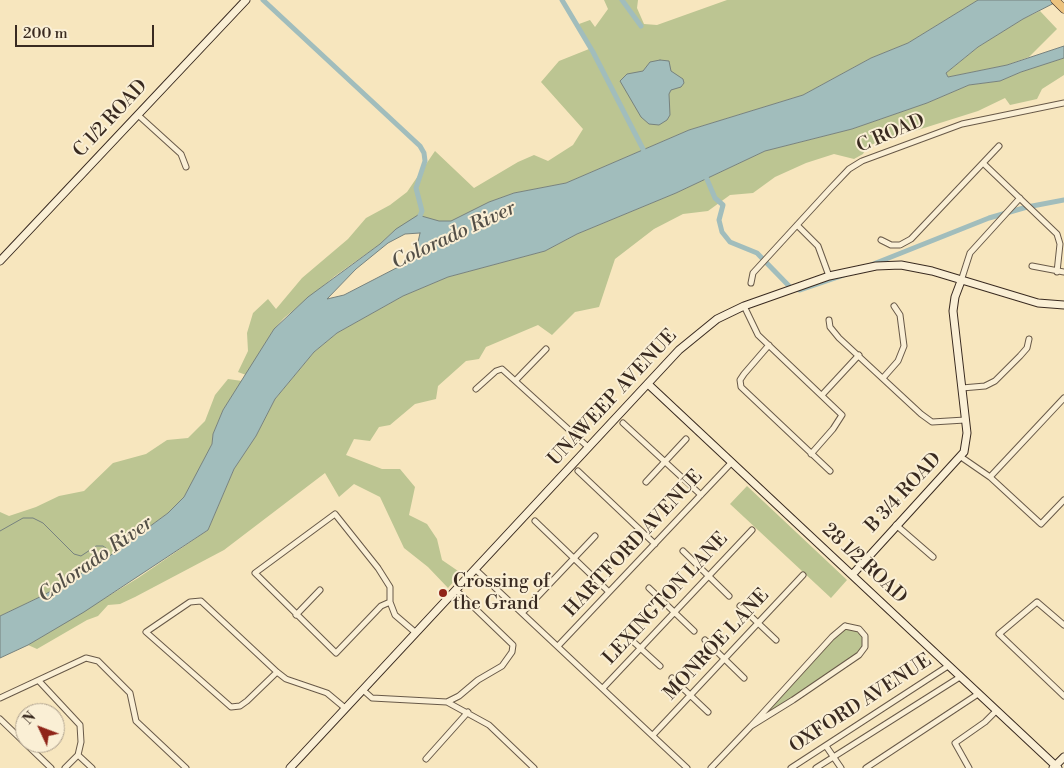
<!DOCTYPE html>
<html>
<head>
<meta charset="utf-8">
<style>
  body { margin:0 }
  #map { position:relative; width:1064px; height:768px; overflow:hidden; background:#f7e6be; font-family:"Libre Bodoni",serif }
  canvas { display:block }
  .north { position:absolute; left:15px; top:703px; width:50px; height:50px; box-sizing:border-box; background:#faefd5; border:1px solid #ada08d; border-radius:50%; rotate:313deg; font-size:14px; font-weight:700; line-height:20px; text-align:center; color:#392a20 }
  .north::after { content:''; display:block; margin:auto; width:18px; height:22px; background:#8f2418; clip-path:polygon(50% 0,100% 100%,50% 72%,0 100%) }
  .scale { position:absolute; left:15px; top:25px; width:139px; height:22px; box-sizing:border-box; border:2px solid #392a20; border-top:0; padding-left:6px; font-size:15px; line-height:18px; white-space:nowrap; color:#392a20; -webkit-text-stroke:4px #faefd5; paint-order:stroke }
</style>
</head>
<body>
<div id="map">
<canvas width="1064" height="768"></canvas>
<div class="north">N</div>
<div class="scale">200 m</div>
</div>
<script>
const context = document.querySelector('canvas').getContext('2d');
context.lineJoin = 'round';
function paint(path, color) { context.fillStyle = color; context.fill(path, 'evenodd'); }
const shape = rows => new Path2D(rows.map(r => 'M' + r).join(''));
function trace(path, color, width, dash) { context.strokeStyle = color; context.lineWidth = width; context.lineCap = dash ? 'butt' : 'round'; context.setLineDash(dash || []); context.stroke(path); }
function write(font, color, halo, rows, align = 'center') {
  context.font = font + ' "Libre Bodoni",serif'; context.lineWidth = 4; context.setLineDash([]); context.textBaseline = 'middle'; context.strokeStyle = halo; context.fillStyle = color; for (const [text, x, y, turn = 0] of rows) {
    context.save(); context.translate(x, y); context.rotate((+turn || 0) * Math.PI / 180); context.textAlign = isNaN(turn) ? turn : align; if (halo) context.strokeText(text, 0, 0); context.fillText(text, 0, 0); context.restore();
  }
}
const green = shape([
  [604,0,638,0,637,8,644,24,657,25,727,0,978,0,908,43,871,58,803,95,689,130,566,183,514,193,489,202,451,221,396,229,380,244,335,276,284,318,274,329,246,375,238,372,248,351,247,333,253,313,268,299,276,309,302,278,348,239,366,218,390,205,407,192,435,151,474,188,518,162,534,155,548,161,573,145,583,129,541,82,559,61,589,49,579,24,590,20,595,27,608,9],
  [1040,11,1057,29,1029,57,1007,65,948,77,946,73,978,47,1023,19],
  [1064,58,1064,75,1042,89,1037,99,1010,105,1005,98,978,111,867,146,863,154,854,159,834,154,806,163,775,177,753,193,730,195,708,211,683,214,654,229,615,259,599,307,575,312,552,335,538,325,486,347,479,359,466,361,438,386,436,399,415,404,390,425,379,427,370,441,354,439,346,455,382,469,400,469,415,487,409,515,427,524,437,539,442,560,461,573,448,588,428,567,404,548,380,497,354,484,339,497,325,473,224,550,135,597,120,604,108,605,98,616,87,620,37,649,28,645,138,578,208,530,234,469,256,436,275,399,314,352,337,333,403,296,448,277,545,251,577,234,676,193,765,151,852,129,927,103,969,85,1000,81,1021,72],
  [228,379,242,381,223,410,213,434,212,444,195,477,184,497,168,513,104,560,44,595,0,616,0,512,9,516,36,507,59,496,84,491,113,463,146,454,167,440,188,438,205,421,215,395],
  [747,486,847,580,831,598,730,504],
  [852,628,862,635,864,645,860,652,764,716,764,713,837,634,844,629]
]);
const water = shape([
  [978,0,1060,0,1023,19,978,47,946,73,948,77,1007,65,1064,46,1064,58,1021,72,1000,81,969,85,927,103,852,129,765,151,676,193,577,234,545,251,448,277,403,296,337,333,314,352,275,399,256,436,234,469,208,530,84,612,28,645,0,658,0,616,44,595,104,560,168,513,184,497,212,444,213,434,223,410,274,329,308,297,380,244,396,229,418,215,439,221,451,221,489,202,514,193,566,183,689,130,803,95,871,58,908,43,978,0],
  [420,233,415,256,406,263,344,295,327,299,356,269,388,243,405,234,420,233],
  [660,60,669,61,671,71,683,79,684,83,681,87,671,90,669,94,670,115,667,120,659,125,649,124,641,117,620,81,627,74,643,71,650,62,660,60]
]);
const stream = shape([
  [0,531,23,518,33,518,43,523,74,554,81,556,96,546,103,546,107,549,103,555,105,560]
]);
const canal = shape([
  [263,0,420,146,424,153,425,161,416,188,422,211,420,216],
  [562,0,593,52,643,149],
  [622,0,641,26],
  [706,177,715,198,723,205,719,220,722,232,730,242,757,253,791,288,800,290,844,275],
  [871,265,989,218,1027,207,1064,200]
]);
const street = shape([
  [138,115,181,154,186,167],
  [983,163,1057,234,1060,244,1057,272],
  [797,225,818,246,829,276],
  [881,240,891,245,900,245,911,239,999,146],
  [1032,266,1064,272],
  [961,281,970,253,1020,198],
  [751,283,753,273,830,189,849,169,862,161,962,124,1064,103],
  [744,306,758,335,842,415,833,429,811,454],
  [829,320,830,327,839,338,921,414,932,422,965,420],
  [769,345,744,374,740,380,741,387,830,471],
  [883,378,898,361,904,346,900,315,894,306],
  [516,380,546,349],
  [962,388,985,386,995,381,1020,356,1027,348,1029,339],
  [476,389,496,371,502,369,588,447],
  [822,395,859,355],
  [623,423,701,495],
  [961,457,990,477,1041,524,1064,500],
  [578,471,655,544],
  [990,477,1064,398],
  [646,482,686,439],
  [535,521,609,592],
  [896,525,933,557],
  [683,551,729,596],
  [475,569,687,768],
  [649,588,694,631],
  [390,602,381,606,336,653,255,573,335,514,378,568,390,587,390,602,395,615,416,633],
  [740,606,776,640],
  [522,613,595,536],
  [296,615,320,590],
  [1064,625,1037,602,999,634,1064,696],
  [845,626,859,629,865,636,865,647,859,655,793,700,751,726,832,637,845,626],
  [627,636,660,666],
  [705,640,744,678],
  [558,646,732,462],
  [277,672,247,701,240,706,231,707,146,632,190,602,201,601,277,672,286,679,327,693,345,708],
  [672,678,708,712],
  [39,681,80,725,81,742,78,755,92,768],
  [603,688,752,530],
  [363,690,372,698,447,702,489,725,534,768],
  [0,698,86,658,98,661,130,693,136,721,186,768],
  [447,702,459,696,478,680,502,666,512,652,513,645,456,590],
  [0,719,51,768],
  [653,735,803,575],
  [826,746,841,768],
  [426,759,468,712],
  [65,768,78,755],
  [711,768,751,726],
  [791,768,948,666],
  [816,768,960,677],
  [866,768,978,694],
  [969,768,955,743,985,722,996,711]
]);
const secondary = shape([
  [0,261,246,0],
  [648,384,1058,768],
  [852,575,964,452,967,433,953,311,955,297,961,281],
  [290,768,679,350,717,319,744,306,829,276,876,266,901,265,932,271,1038,303,1064,305],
  [1053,768,1064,757]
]);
const primary = shape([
  [1055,0,1064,9]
]);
const markers = [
  [443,593,5,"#8f2418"]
];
const streetNames = [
  ["C 1/2 ROAD",111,119,-47],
  ["C ROAD",891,134,-23],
  ["UNAWEEP AVENUE",613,398,-47],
  ["B 3/4 ROAD",904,493,-47],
  ["HARTFORD AVENUE",634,544,-47],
  ["28 1/2 ROAD",864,564,43],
  ["LEXINGTON LANE",666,599,-47],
  ["MONROE LANE",717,645,-47],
  ["OXFORD AVENUE",861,704,-33]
];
const poiNames = [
  ["Crossing of",453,582],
  ["the Grand",453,604]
];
const waterNames = [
  ["Colorado River",454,236,-25],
  ["Colorado River",96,560,-35]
];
paint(green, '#bcc592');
paint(water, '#a1bdbc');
trace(water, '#77827e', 1);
trace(stream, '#77827e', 1);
trace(canal, '#a1bdbc', 5);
trace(street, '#685948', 7);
trace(secondary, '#392a20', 9);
trace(primary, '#392a20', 9);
trace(street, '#faefd5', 5);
trace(secondary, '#faefd5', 7);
trace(primary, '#ecc37f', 8);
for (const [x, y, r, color] of markers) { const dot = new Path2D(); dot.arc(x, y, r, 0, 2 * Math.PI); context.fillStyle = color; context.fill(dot); trace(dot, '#faefd5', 2); }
write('19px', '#392a20', '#faefd5', streetNames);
write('19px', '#392a20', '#faefd5', poiNames, 'left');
write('italic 20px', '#534f47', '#faefd5', waterNames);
</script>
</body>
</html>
